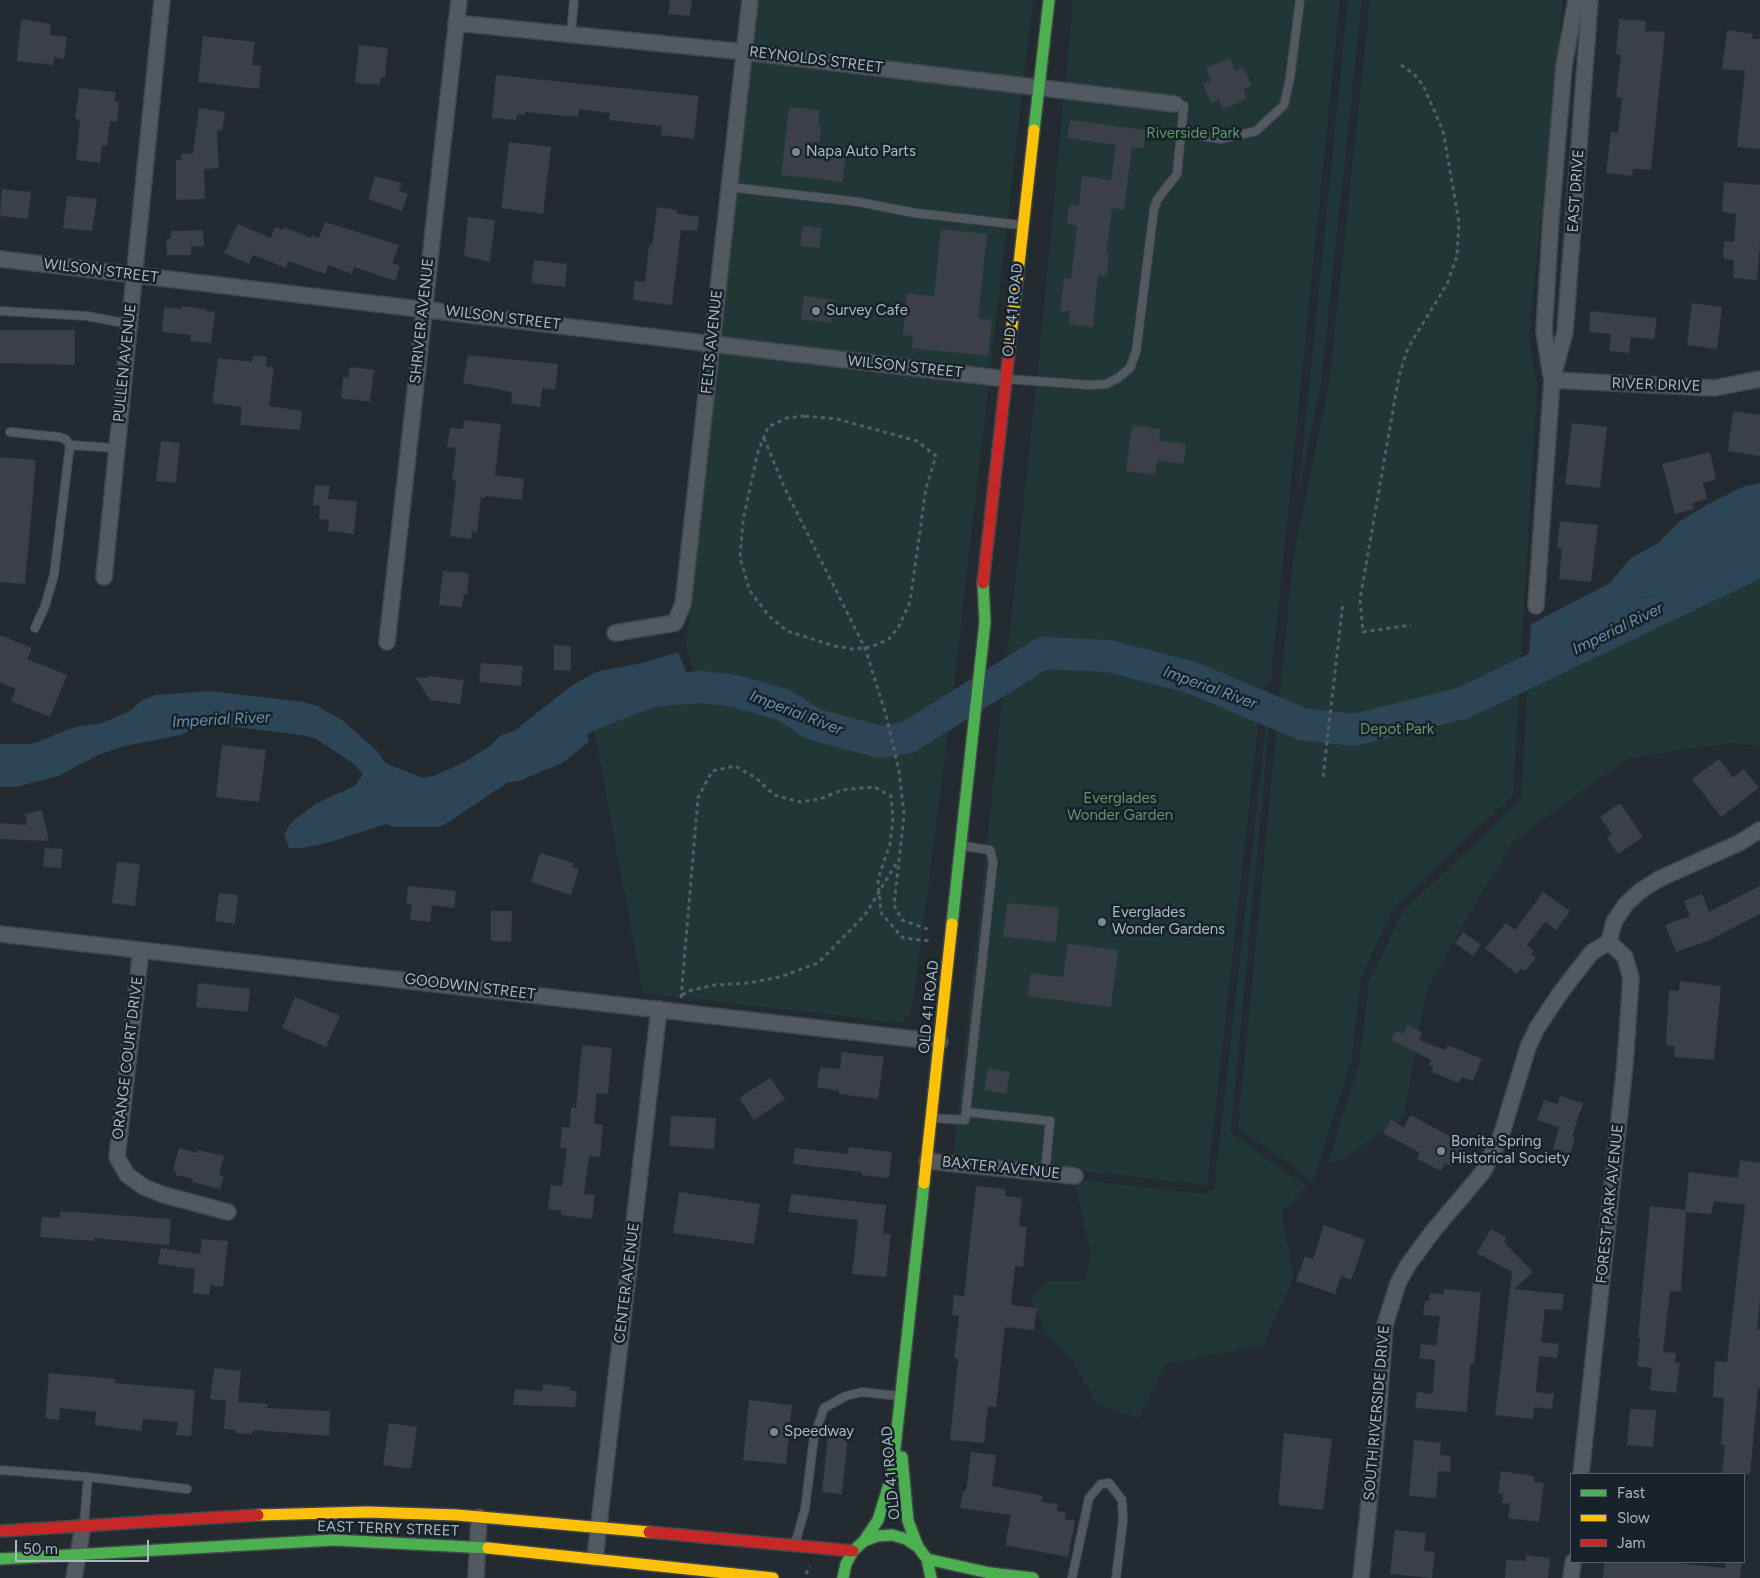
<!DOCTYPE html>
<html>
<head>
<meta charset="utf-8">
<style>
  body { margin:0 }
  #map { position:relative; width:1760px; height:1578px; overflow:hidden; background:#232b30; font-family:Figtree,sans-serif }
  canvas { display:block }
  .legend { position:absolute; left:1570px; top:1473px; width:175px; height:90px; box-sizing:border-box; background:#17222b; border:1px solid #525e68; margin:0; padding:6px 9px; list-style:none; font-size:15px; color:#aab8c4 }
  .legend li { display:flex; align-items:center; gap:10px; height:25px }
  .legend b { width:25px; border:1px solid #525e68 }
  .scale { position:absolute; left:15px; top:1540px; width:134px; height:22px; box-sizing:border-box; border:2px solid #aab8c4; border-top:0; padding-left:6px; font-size:15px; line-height:18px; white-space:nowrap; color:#aab8c4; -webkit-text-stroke:4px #17222b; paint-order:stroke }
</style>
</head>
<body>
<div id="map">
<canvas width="1760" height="1578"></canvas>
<ul class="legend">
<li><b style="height:6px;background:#4caf50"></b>Fast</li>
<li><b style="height:6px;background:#ffc107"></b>Slow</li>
<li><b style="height:6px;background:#c62828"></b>Jam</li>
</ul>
<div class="scale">50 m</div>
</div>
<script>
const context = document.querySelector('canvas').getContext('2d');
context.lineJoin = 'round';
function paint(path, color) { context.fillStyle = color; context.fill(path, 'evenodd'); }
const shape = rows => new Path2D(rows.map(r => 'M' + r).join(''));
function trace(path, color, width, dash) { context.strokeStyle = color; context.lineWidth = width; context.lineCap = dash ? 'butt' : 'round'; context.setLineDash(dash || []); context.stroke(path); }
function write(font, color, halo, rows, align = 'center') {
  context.font = font + ' Figtree,sans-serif'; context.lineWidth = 5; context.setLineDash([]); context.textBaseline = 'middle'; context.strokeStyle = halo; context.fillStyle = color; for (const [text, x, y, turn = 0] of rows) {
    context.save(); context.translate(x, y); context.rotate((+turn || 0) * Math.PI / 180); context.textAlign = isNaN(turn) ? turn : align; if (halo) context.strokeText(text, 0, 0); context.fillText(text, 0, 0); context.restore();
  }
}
const green = shape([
  [754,0,1033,0,951,711,912,1011,902,1023,643,993,591,714,651,691,701,686,686,650],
  [1073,0,1340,0,1271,679,1251,702,1260,707,1207,1185,953,1156,1038,369],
  [1348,0,1362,0,1321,383,1298,496],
  [1370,0,1563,0,1529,337,1537,385,1513,796,1395,906,1361,978,1351,1063,1313,1181,1238,1128,1293,558,1329,384],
  [1726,569,1760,572,1760,746,1729,743,1628,758,1515,840,1467,918,1426,992,1404,1116,1343,1160,1327,1165,1359,1065,1369,981,1402,912,1521,799,1528,675,1584,640,1598,635,1613,637,1627,632,1637,606,1647,596,1674,592,1699,575],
  [1267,717,1270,718,1231,1130,1234,1135,1306,1186,1282,1213,1294,1278,1263,1345,1165,1365,1139,1418,1097,1405,1074,1363,1046,1332,1031,1298,1048,1281,1084,1281,1091,1254,1075,1185,1065,1178,1206,1194,1214,1189]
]);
const water = shape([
  [1760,483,1760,572,1726,569,1699,575,1674,592,1647,596,1637,606,1627,632,1613,637,1598,635,1584,640,1528,675,1531,624,1610,583,1631,558,1658,543,1680,521,1705,506,1745,486],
  [678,652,689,679,649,683,586,707,583,714,589,742,562,763,519,781,479,785,464,790,416,820,402,825,386,824,330,842,303,848,289,848,284,834,292,822,315,804,355,786,363,774,353,763,316,739,302,735,209,724,196,727,181,735,124,746,96,756,58,776,16,787,0,787,0,744,32,744,75,727,102,723,130,711,141,701,155,695,209,691,304,702,317,706,342,720,377,751,385,763,423,778,433,776,463,763,490,746,500,736,514,731,571,686,585,678,599,671,643,663]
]);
const river = shape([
  [545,741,591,714,651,691,701,687,735,691,784,705,813,724,880,742,907,738,1043,653,1109,656,1193,678,1302,724,1354,730,1463,703,1760,561],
  [389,806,396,811,436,811,505,765]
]);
const building = shape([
  [670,0,692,0,690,16,668,14],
  [21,19,51,24,50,35,67,37,64,59,54,57,53,65,17,61],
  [1619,19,1646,21,1645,31,1665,32,1651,170,1633,169,1632,176,1606,173,1611,132,1618,133,1622,98,1616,97,1621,55,1616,54],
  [1727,30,1753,34,1752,39,1760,39,1760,149,1737,147,1745,71,1722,69],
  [203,36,255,42,252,65,261,66,259,89,198,82],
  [359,45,388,48,385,77,381,77,380,85,355,83],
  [1230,58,1235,71,1243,67,1252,86,1243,89,1247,99,1223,109,1219,100,1211,103,1203,84,1211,81,1206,68],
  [496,75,699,96,694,139,661,135,662,126,609,120,610,113,579,109,578,117,525,112,525,115,517,114,516,120,492,118],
  [79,88,116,92,114,102,119,102,117,122,110,121,107,146,102,146,100,163,76,160,80,120,75,119],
  [789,107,820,110,818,126,821,126,819,145,846,149,843,182,781,175],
  [199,108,225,112,222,131,217,130,219,168,204,169,205,199,176,200,176,160,181,160,181,154,193,153],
  [1070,120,1146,130,1144,148,1132,147,1124,210,1112,208,1106,254,1109,254,1107,276,1098,275,1093,327,1068,324,1070,311,1060,311,1064,278,1071,279,1077,226,1067,223,1069,205,1079,205,1082,176,1111,180,1116,145,1067,138],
  [509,142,551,147,543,214,501,208],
  [375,176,402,183,399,191,408,194,402,211,368,199],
  [1724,182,1760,185,1760,244,1757,280,1733,278,1734,260,1723,259,1724,241,1734,242,1736,214,1722,212],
  [2,189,31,192,28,219,0,216],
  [67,196,97,199,92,231,63,228],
  [657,207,677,210,677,213,699,217,697,231,681,230,672,305,633,300,635,281,645,282,649,245,652,245],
  [468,217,495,220,490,262,464,256],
  [325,222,399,245,392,263,400,266,395,281,354,267,352,274,328,265,325,274,288,261,286,268,253,255,249,264,224,253,238,224,271,238,275,227,283,230,284,227,311,238,312,235,319,238],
  [803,226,822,228,819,248,800,246],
  [941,229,987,234,978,318,992,320,988,356,912,348,913,336,903,335,907,293,934,296],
  [203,230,204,246,191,247,191,255,167,255,166,239,171,239,171,231],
  [534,260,567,264,565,287,531,283],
  [804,296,834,300,831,323,801,319],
  [1692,303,1722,307,1717,349,1687,345],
  [182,306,206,309,206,311,215,312,211,343,190,341,191,335,162,332,164,307,181,309],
  [1590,311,1657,318,1654,339,1631,337,1629,353,1609,351,1611,334,1589,332],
  [0,330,75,330,75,365,0,363],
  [253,355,267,357,266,366,274,367,269,406,302,411,300,430,240,425,242,407,212,403,218,358,252,362],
  [468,355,558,364,555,390,542,388,540,407,511,403,512,392,463,383],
  [350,367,374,370,370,402,341,398,343,377,348,378],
  [1733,411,1760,415,1760,456,1728,451],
  [464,420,501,424,495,475,524,479,522,500,486,496,485,498,481,498,477,532,472,531,471,539,450,536,456,481,452,480,456,448,447,447,450,428,463,429],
  [1572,423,1607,427,1600,488,1565,484],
  [1132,425,1161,429,1159,441,1186,444,1184,464,1157,460,1155,475,1126,471],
  [161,441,180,443,176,483,156,481],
  [1710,452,1716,479,1703,483,1707,499,1692,503,1694,509,1675,514,1662,464],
  [0,457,36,460,25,584,0,582],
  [315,485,330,486,328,499,357,501,354,534,328,531,329,520,319,519,320,506,313,505],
  [1560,521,1598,525,1591,582,1559,579,1562,548,1557,548],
  [443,571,469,573,467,595,464,594,462,607,439,605],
  [0,635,32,648,27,659,67,675,50,717,11,701,16,689,0,682],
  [554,645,571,646,571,671,554,670],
  [481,663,523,666,521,686,479,682],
  [428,676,464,680,460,704,430,700,415,677,428,678],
  [222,745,266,750,259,802,216,797],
  [1719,759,1733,777,1744,769,1759,788,1721,817,1692,779],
  [1620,803,1643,837,1618,854,1607,838,1612,834,1600,817],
  [42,810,49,841,0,839,0,823,27,825,25,814],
  [45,848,63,849,61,868,43,867],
  [540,853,574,863,572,867,579,869,571,895,531,882],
  [117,862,140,864,135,906,112,903],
  [408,886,456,891,454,908,432,905,430,922,410,920,412,905,406,904],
  [1760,886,1760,914,1708,941,1676,952,1665,925,1690,916,1684,901,1702,894,1709,912],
  [1543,892,1570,911,1556,930,1545,922,1527,945,1534,951,1531,954,1536,958,1525,971,1520,969,1517,974,1485,948,1506,923,1515,930],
  [219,893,238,895,235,924,215,921],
  [1007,903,1059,908,1056,942,1003,937],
  [491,911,512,911,511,942,491,941],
  [1463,932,1481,945,1473,956,1455,943],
  [1068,944,1118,950,1111,1007,1027,996,1031,973,1063,977],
  [1680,981,1721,986,1714,1060,1674,1057,1675,1046,1666,1045,1669,990,1679,991],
  [198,983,250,989,248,1012,196,1007],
  [295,997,340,1016,326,1047,282,1028],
  [1408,1025,1422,1032,1419,1040,1445,1050,1448,1045,1482,1059,1473,1081,1462,1077,1459,1083,1431,1072,1433,1067,1429,1065,1431,1060,1391,1040,1396,1031,1403,1034],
  [582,1045,612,1048,608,1094,597,1093,594,1124,603,1125,600,1157,589,1156,584,1194,595,1195,592,1219,561,1215,561,1211,548,1209,551,1185,562,1186,567,1148,560,1148,562,1127,570,1127,571,1107,576,1108],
  [842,1052,884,1057,878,1099,839,1094,839,1091,817,1087,820,1067,840,1069],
  [988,1068,1010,1072,1006,1094,984,1090],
  [770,1078,785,1099,754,1120,739,1098],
  [1560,1096,1583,1103,1572,1136,1575,1137,1570,1154,1553,1149,1559,1127,1537,1120,1544,1100,1557,1104],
  [1410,1115,1465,1144,1452,1167,1445,1163,1441,1171,1417,1159,1420,1153,1383,1133,1391,1120,1404,1127],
  [671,1116,716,1118,714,1149,669,1146],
  [849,1147,892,1152,889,1178,862,1175,862,1172,793,1164,795,1148,848,1154],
  [179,1148,197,1153,198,1150,224,1156,219,1175,224,1176,220,1189,192,1182,193,1179,176,1175,176,1171,173,1171],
  [1740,1160,1760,1163,1760,1299,1757,1329,1760,1329,1760,1388,1758,1388,1750,1474,1722,1474,1725,1445,1721,1445,1724,1398,1713,1397,1715,1361,1727,1362,1745,1205,1714,1201,1711,1214,1686,1212,1681,1292,1670,1291,1663,1352,1676,1353,1675,1363,1680,1363,1676,1393,1650,1390,1652,1368,1637,1366,1640,1338,1638,1338,1650,1206,1685,1210,1689,1172,1738,1178],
  [976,1186,1005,1189,1005,1196,1022,1198,1019,1226,1027,1227,1023,1267,1015,1266,1011,1305,1037,1308,1034,1330,1005,1327,996,1407,988,1406,984,1443,950,1440,958,1359,954,1358,959,1316,952,1315,954,1295,964,1296],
  [679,1192,760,1204,754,1244,673,1233],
  [791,1194,886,1205,883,1234,891,1234,886,1277,852,1274,858,1220,788,1212],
  [60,1211,171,1219,169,1245,94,1238,94,1241,40,1237,42,1217,60,1218],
  [1324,1225,1365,1240,1351,1280,1341,1276,1335,1294,1296,1281,1305,1256,1313,1259],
  [1491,1229,1507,1238,1504,1242,1533,1272,1514,1289,1564,1294,1562,1310,1545,1309,1541,1342,1559,1344,1557,1358,1539,1356,1536,1392,1554,1394,1552,1409,1534,1407,1533,1419,1495,1415,1512,1272,1477,1253],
  [202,1239,228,1241,223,1287,210,1285,209,1295,193,1293,195,1269,158,1264,161,1248,200,1254],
  [1444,1289,1481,1292,1474,1364,1470,1364,1467,1412,1415,1408,1417,1392,1433,1394,1435,1360,1419,1358,1421,1344,1436,1346,1440,1316,1423,1315,1425,1301,1429,1301,1430,1293,1444,1294],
  [214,1368,241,1371,238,1402,210,1399],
  [49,1373,115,1379,115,1383,195,1390,191,1436,176,1435,178,1422,143,1419,141,1431,95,1425,96,1412,60,1408,59,1420,45,1418],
  [543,1384,571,1387,570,1390,577,1391,575,1407,513,1405,515,1389,543,1391],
  [749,1400,792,1405,786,1464,743,1460],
  [226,1401,268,1404,267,1408,330,1411,329,1436,253,1430,252,1434,236,1433,236,1430,224,1429],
  [1630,1409,1656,1410,1653,1447,1627,1445],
  [389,1423,417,1427,411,1469,383,1465],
  [829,1425,849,1427,842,1494,822,1492],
  [1284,1433,1332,1439,1323,1510,1278,1505],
  [1414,1440,1441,1443,1440,1455,1451,1456,1450,1472,1438,1471,1436,1498,1409,1496],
  [971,1452,996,1455,992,1486,1043,1496,1042,1502,1058,1504,1057,1511,1066,1512,1065,1519,1075,1521,1068,1557,1005,1545,1011,1515,960,1508,963,1491,966,1491],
  [1501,1471,1534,1476,1534,1482,1544,1483,1539,1522,1508,1518,1510,1504,1502,1503,1503,1494,1498,1493],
  [1395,1530,1426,1533,1424,1551,1435,1552,1432,1578,1390,1574],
  [1526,1555,1550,1558,1548,1578,1505,1578,1506,1560,1526,1561],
  [1604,1562,1666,1562,1725,1568,1726,1562,1742,1562,1740,1578,1603,1578]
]);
const path = shape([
  [1401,65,1413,73,1423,85,1443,131,1459,222,1457,256,1447,284,1408,348,1399,376,1360,599,1363,632,1411,625],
  [805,416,837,419,917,441,936,456,926,488,910,602,899,626,889,639,871,647,853,649,834,646,787,631,769,616,750,591,740,558,743,520,758,452,768,427,787,418,805,416],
  [764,438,784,487,865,648,886,715,899,771,904,815,894,905,902,920,930,930],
  [1323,777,1343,602],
  [682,995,689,991,714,985,748,983,780,977,818,963,865,915,897,862],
  [681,998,698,798,712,771,735,766,756,778,774,795,800,802,820,799,842,790,874,787,891,796,893,818,890,844,878,879,881,913,903,938,931,941],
  [806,1574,810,1566]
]);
const lane = shape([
  [571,34,574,0],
  [1175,104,1184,106,1181,133,1221,139,1256,131,1284,105,1290,78,1300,0],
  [729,187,859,202,915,213,1021,225],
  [0,311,87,316,129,324],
  [1007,379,1090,385,1106,384,1118,378,1130,368,1136,352,1154,209,1157,200,1177,174,1181,133],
  [10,432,59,437,65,439,70,445],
  [35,628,45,606,54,575,70,445,115,448],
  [966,1112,1050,1121,1045,1173],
  [932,1118,965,1120,993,862,990,850,963,846],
  [0,1470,88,1477,187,1489],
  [84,1524,88,1477],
  [795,1544,805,1509,814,1437,824,1408,846,1396,862,1392,899,1396],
  [1072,1578,1089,1498,1101,1484,1109,1483,1122,1500,1123,1520,1116,1578]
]);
const street = shape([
  [456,23,745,52,1175,104],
  [0,259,1006,379],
  [1551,376,1544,331,1551,218,1564,65,1576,0],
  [1552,380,1714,388,1760,379],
  [104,577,162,0],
  [1536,606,1552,380,1565,332,1590,0],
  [615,633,675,623,683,604,750,0],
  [387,642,459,0],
  [0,934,940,1042],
  [141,950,117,1157,127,1175,144,1187,164,1195,228,1212],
  [927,1161,1075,1176],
  [1581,1474,1625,1064,1631,978,1625,957,1609,942],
  [595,1558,659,1009],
  [74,1578,83,1526],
  [476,1578,479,1517],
  [1361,1578,1378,1419,1385,1325,1398,1283,1408,1265,1433,1231,1483,1172,1501,1136,1528,1047,1537,1028,1561,992,1592,952,1609,942,1614,922,1626,904,1640,891,1659,879,1739,843,1760,830],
  [1571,1578,1573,1562]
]);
const fast = shape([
  [1034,130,1049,0],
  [952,924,985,622,983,583],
  [902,1457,908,1521,918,1547],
  [864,1541,878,1520,892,1475,924,1183],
  [0,1559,334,1540,488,1548],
  [927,1559,990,1573,1033,1578],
  [843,1578,846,1564,853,1551,864,1541,877,1536,892,1535,906,1539,918,1547,927,1559,931,1578]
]);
const slow = shape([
  [1009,353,1034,130],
  [924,1183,952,924],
  [258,1515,367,1512,457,1515,649,1532],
  [488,1548,773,1578]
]);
const jam = shape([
  [983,583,1009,353],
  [0,1531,258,1515],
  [649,1532,853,1551]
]);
const markers = [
  [796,152,5,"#7b8790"],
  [816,311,5,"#7b8790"],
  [1102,922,5,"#7b8790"],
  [1441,1151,5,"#7b8790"],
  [774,1432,5,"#7b8790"]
];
const streetNames = [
  ["REYNOLDS STREET",816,60,7],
  ["EAST DRIVE",1576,191,-86],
  ["WILSON STREET",101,271,7],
  ["OLD 41 ROAD",1013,310,-84],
  ["WILSON STREET",503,318,7],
  ["SHRIVER AVENUE",422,321,-84],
  ["FELTS AVENUE",712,342,-84],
  ["PULLEN AVENUE",125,363,-84],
  ["WILSON STREET",905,367,6],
  ["RIVER DRIVE",1656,385,2],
  ["GOODWIN STREET",470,987,7],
  ["OLD 41 ROAD",929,1007,-84],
  ["ORANGE COURT DRIVE",128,1058,-83],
  ["BAXTER AVENUE",1001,1168,6],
  ["FOREST PARK AVENUE",1610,1204,-84],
  ["CENTER AVENUE",627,1283,-83],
  ["SOUTH RIVERSIDE DRIVE",1377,1413,-85],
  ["OLD 41 ROAD",891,1473,-95],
  ["EAST TERRY STREET",388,1529,2]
];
const parkNames = [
  ["Riverside Park",1193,134],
  ["Depot Park",1397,730],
  ["Everglades",1120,799],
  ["Wonder Garden",1120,816]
];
const poiNames = [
  ["Napa Auto Parts",806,152],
  ["Survey Cafe",826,311],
  ["Everglades",1112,913],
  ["Wonder Gardens",1112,930],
  ["Bonita Spring",1451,1142],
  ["Historical Society",1451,1159],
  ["Speedway",784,1432]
];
const waterNames = [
  ["Imperial River",1618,629,-26],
  ["Imperial River",1210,688,20],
  ["Imperial River",796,713,21],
  ["Imperial River",221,720,-3]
];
paint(green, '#203736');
paint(water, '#2c4658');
trace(river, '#2c4658', 32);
paint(building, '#3a4045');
trace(lane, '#40474b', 10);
trace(street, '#40474b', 18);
trace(fast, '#40474b', 14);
trace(slow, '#40474b', 14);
trace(jam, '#40474b', 14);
trace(path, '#565e63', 3, [4, 4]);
trace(lane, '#525960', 8);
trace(street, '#525960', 15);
trace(fast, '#4caf50', 11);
trace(slow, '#ffc107', 11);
trace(jam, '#c62828', 11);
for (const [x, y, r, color] of markers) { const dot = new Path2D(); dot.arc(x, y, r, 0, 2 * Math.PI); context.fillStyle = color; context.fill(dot); trace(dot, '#17222b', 2); }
write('15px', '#aab8c4', '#17222b', streetNames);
write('15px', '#619565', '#17222b', parkNames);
write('15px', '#aab8c4', '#17222b', poiNames, 'left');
write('italic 16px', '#6890aa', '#17222b', waterNames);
</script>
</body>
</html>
